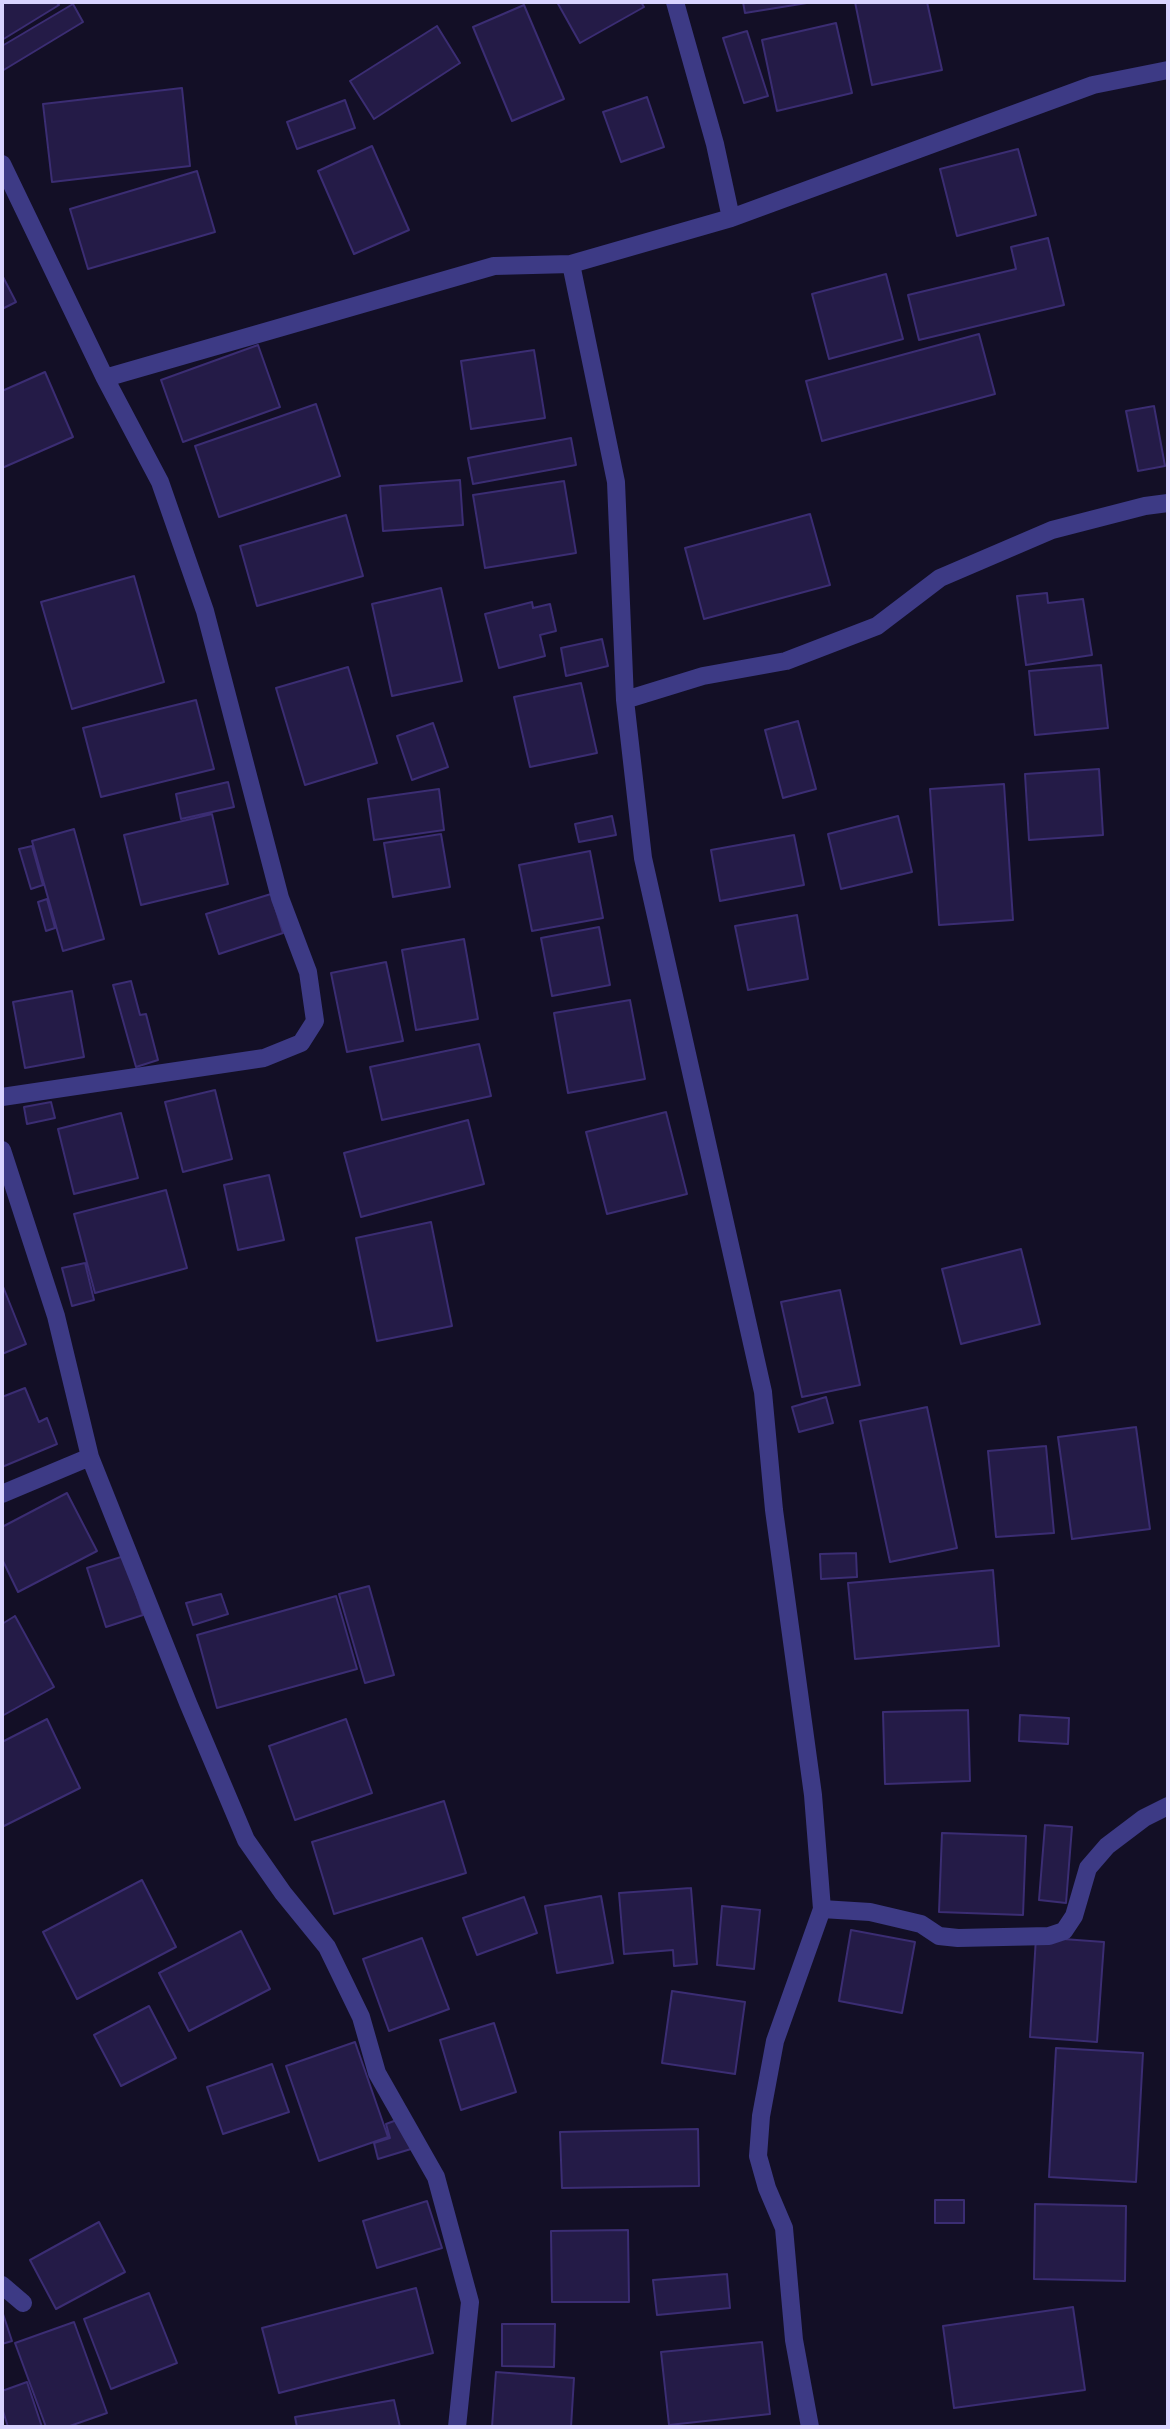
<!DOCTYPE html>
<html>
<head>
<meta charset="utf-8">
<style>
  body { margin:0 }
  #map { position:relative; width:1170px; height:2429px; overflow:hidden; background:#130f26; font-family:"Asap Condensed",sans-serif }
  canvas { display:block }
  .frame { position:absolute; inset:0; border:4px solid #d9d4ff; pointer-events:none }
</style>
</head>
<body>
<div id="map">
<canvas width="1170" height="2429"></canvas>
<div class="frame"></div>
</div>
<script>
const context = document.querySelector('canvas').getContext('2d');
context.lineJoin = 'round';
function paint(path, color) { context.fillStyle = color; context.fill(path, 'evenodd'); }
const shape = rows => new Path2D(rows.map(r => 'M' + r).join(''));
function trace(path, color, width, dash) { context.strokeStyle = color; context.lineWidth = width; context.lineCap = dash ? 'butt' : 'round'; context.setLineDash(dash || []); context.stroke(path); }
const building = shape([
  [2,2,56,2,59,5,2,40,2,2],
  [557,2,641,2,644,7,580,43,557,2],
  [743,2,813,2,745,13,743,2],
  [855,2,927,2,942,70,872,85,855,2],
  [73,4,83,22,2,71,2,46,73,4],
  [524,5,564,99,512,121,473,27,524,5],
  [836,23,852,93,777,111,762,40,836,23],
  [437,26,460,63,374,119,350,81,437,26],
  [747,31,768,96,744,103,723,38,747,31],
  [182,88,190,166,52,182,43,104,182,88],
  [647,97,664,147,621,162,603,112,647,97],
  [345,100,355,128,297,149,287,122,345,100],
  [372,146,409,230,354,254,318,171,372,146],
  [1018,149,1036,215,957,236,940,169,1018,149],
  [197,171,215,232,88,269,70,209,197,171],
  [1048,238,1064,305,919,340,908,295,1016,269,1011,247,1048,238],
  [886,274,903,339,829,359,812,294,886,274],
  [2,275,16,302,2,309,2,275],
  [979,334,995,394,822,441,806,381,979,334],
  [258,345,280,407,183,442,161,380,258,345],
  [534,350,545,418,471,429,461,361,534,350],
  [45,372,73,437,2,468,2,391,45,372],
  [316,404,340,476,219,517,195,446,316,404],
  [1154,406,1165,466,1138,471,1126,411,1154,406],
  [571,438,576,465,473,484,468,458,571,438],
  [460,480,463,525,383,531,380,486,460,480],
  [564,481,576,553,485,568,473,495,564,481],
  [810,514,830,585,704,619,685,548,810,514],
  [346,515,363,576,257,606,240,546,346,515],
  [134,576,164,682,72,709,41,602,134,576],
  [441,588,462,681,392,696,372,604,441,588],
  [1047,593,1048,603,1083,599,1092,655,1026,665,1017,596,1047,593],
  [532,602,533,608,550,604,556,631,540,635,545,656,499,668,485,614,532,602],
  [602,639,608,666,566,676,561,648,602,639],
  [1101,665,1108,728,1035,735,1029,671,1101,665],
  [348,667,377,763,305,785,276,688,348,667],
  [581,683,597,753,530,767,514,697,581,683],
  [196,700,214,769,101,797,83,728,196,700],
  [798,721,816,789,783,798,765,730,798,721],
  [433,723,448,767,412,780,397,736,433,723],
  [1099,769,1103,835,1029,840,1025,774,1099,769],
  [228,782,234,807,181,819,176,794,228,782],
  [1004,784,1013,920,939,925,930,789,1004,784],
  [439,789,444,830,374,840,368,799,439,789],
  [212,814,228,884,141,905,124,835,212,814],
  [612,816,616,835,579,842,575,824,612,816],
  [898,816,912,872,841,889,828,834,898,816],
  [74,829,104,939,63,951,32,841,74,829],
  [441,834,450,887,393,897,384,843,441,834],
  [794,835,804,885,720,901,711,850,794,835],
  [32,846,43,885,31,889,19,849,32,846],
  [590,851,603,918,532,931,519,865,590,851],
  [271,894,283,933,219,954,206,914,271,894],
  [47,899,55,928,46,931,38,902,47,899],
  [797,915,808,979,748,990,735,926,797,915],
  [599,927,610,985,552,996,541,938,599,927],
  [464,939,478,1019,416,1030,402,950,464,939],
  [386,962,403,1041,347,1052,331,973,386,962],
  [131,981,140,1015,146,1014,158,1060,136,1067,113,985,131,981],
  [72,991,84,1057,25,1068,13,1002,72,991],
  [630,1000,645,1079,568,1093,554,1013,630,1000],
  [479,1044,491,1096,382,1120,370,1067,479,1044],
  [215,1090,232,1159,183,1172,165,1102,215,1090],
  [51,1102,55,1118,27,1124,24,1107,51,1102],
  [666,1112,687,1194,607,1214,586,1132,666,1112],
  [121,1113,138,1178,74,1194,58,1129,121,1113],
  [468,1120,484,1184,361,1217,344,1153,468,1120],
  [269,1175,284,1240,238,1250,224,1185,269,1175],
  [166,1190,187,1268,95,1293,74,1214,166,1190],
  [431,1222,452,1326,377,1341,356,1238,431,1222],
  [1021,1249,1040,1324,961,1344,942,1269,1021,1249],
  [85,1263,94,1300,72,1306,62,1268,85,1263],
  [2,1284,26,1344,2,1354,2,1284],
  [840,1290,860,1385,802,1397,781,1302,840,1290],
  [25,1388,39,1422,47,1418,57,1444,2,1467,2,1397,25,1388],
  [826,1397,833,1423,799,1432,792,1407,826,1397],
  [927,1407,957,1548,890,1562,860,1421,927,1407],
  [1136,1427,1150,1529,1072,1539,1058,1437,1136,1427],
  [1046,1446,1054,1533,996,1537,988,1451,1046,1446],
  [67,1493,97,1551,18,1592,2,1559,2,1527,67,1493],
  [856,1553,857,1577,821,1579,820,1554,856,1553],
  [124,1556,143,1615,106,1627,87,1568,124,1556],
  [993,1570,999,1646,855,1659,848,1583,993,1570],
  [369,1586,394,1675,365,1683,339,1594,369,1586],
  [221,1594,228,1614,193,1625,186,1603,221,1594],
  [336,1596,357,1669,217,1708,197,1635,336,1596],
  [15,1616,54,1687,2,1716,2,1624,15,1616],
  [968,1710,970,1781,885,1784,883,1712,968,1710],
  [1020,1715,1069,1718,1068,1744,1019,1741,1020,1715],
  [47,1719,80,1788,2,1827,2,1742,47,1719],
  [346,1719,372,1793,295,1820,269,1746,346,1719],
  [444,1801,466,1873,334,1914,312,1842,444,1801],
  [1045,1825,1072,1827,1066,1903,1039,1900,1045,1825],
  [942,1833,1026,1836,1023,1915,939,1912,942,1833],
  [142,1880,176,1947,77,1999,43,1932,142,1880],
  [691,1888,697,1964,674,1966,673,1950,624,1954,619,1893,691,1888],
  [601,1896,613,1963,557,1973,545,1906,601,1896],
  [524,1897,537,1933,477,1955,463,1918,524,1897],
  [722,1906,760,1910,754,1969,717,1965,722,1906],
  [851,1930,915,1942,902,2013,839,2001,851,1930],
  [241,1931,270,1989,189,2031,159,1973,241,1931],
  [1036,1937,1104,1942,1097,2042,1030,2037,1036,1937],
  [422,1938,449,2009,389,2031,363,1959,422,1938],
  [672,1991,745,2002,735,2074,662,2063,672,1991],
  [149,2006,176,2058,121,2086,94,2035,149,2006],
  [494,2023,516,2092,461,2110,440,2040,494,2023],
  [355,2042,388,2137,319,2161,286,2066,355,2042],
  [1056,2048,1143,2053,1136,2182,1049,2177,1056,2048],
  [272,2064,289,2112,223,2134,207,2087,272,2064],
  [402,2118,411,2149,378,2159,374,2143,390,2138,386,2124,402,2118],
  [698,2129,699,2186,562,2188,560,2132,698,2129],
  [935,2200,964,2200,964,2223,935,2223,935,2200],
  [427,2201,442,2248,377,2268,363,2221,427,2201],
  [1035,2204,1126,2206,1125,2281,1034,2279,1035,2204],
  [99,2222,125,2272,56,2309,30,2260,99,2222],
  [628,2230,629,2302,552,2302,551,2231,628,2230],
  [727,2274,730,2308,657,2315,653,2280,727,2274],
  [416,2288,433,2353,279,2393,262,2328,416,2288],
  [149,2293,177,2363,111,2389,84,2319,149,2293],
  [1073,2307,1085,2390,954,2408,943,2326,1073,2307],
  [3,2314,12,2341,2,2344,2,2315,3,2314],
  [74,2322,107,2413,67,2427,46,2427,15,2343,74,2322],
  [502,2324,555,2324,554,2367,502,2366,502,2324],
  [762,2342,770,2414,669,2425,661,2352,762,2342],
  [496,2372,574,2378,571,2427,492,2427,496,2372],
  [27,2382,42,2427,8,2427,2,2408,2,2391,27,2382],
  [394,2400,400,2427,297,2427,295,2417,394,2400]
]);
const minor = shape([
  [675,2,715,144,731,218],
  [2,164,105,378,160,482,205,611,280,898,308,972,315,1021,301,1043,264,1058,2,1097],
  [571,264,616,482,625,700,643,858,763,1392,774,1510,813,1795,822,1909,775,2041,761,2116,758,2156,767,2188,784,2228,794,2340,810,2427],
  [105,378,494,266,571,264,731,218,1093,85,1168,70],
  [625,700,703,676,786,661,877,626,940,578,1052,530,1145,506,1168,503],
  [2,1150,56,1316,90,1457,188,1703,246,1840,283,1893,327,1947,361,2017,377,2073,436,2177,470,2302,457,2427],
  [2,1494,90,1457],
  [822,1909,870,1912,921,1924,939,1936,958,1938,1049,1936,1064,1931,1074,1916,1088,1868,1107,1846,1144,1818,1168,1806],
  [2,2285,23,2303]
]);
paint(building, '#241b47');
trace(building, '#3b2d73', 2);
trace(minor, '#3d3a85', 18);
</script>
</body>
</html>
